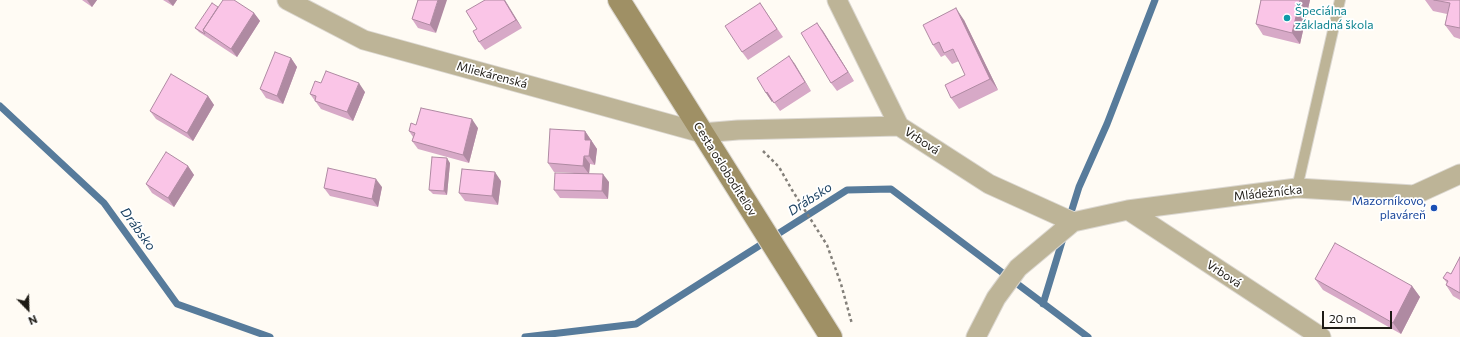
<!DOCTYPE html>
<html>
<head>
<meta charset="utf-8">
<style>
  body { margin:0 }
  #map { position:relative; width:1460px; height:337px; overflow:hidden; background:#fffbf4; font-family:Commissioner,sans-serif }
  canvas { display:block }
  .north { position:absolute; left:8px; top:289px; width:40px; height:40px; -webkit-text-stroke:3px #fff; paint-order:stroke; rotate:157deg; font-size:11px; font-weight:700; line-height:16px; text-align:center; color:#1e1b15 }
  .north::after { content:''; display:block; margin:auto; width:14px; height:18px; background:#1e1b15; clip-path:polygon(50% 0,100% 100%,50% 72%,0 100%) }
  .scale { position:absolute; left:1322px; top:311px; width:70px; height:18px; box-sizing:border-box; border:2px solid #1e1b15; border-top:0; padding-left:5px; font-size:12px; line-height:14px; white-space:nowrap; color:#1e1b15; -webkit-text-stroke:3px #fff; paint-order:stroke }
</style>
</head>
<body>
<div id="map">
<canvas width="1460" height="337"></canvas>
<div class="north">N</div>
<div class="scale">20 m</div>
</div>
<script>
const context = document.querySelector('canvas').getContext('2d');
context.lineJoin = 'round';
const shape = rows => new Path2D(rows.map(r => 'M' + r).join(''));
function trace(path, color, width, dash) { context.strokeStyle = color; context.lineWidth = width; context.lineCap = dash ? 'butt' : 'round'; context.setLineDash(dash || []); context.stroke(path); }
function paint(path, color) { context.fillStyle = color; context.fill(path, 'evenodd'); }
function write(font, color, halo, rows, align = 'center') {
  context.font = font + ' Commissioner,sans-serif'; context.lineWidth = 3.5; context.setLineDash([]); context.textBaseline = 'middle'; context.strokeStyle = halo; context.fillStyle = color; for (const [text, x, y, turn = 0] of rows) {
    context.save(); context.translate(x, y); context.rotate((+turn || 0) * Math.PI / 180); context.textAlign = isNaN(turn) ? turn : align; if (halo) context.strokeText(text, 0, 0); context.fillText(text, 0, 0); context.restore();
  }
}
const stream = shape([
  [0,106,104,203,177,304,270,337],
  [1069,219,1079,187,1107,124,1155,0],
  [1043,304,1064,235],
  [525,337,636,324,847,190,891,189,1088,337]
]);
const path = shape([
  [763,151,779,167,792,190,827,245,841,284,852,324]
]);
const service = shape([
  [1297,188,1340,0]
]);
const minor = shape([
  [287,0,364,40,702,133,738,130,899,126,989,184,1073,222],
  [837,0,899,126],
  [1128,210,1321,337],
  [976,337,996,298,1018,268,1073,222,1128,210,1297,188,1414,195,1460,174]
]);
const secondary = shape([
  [619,0,831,337]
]);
const wall = shape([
  [82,0,97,0,92,7],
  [163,0,177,0,173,6],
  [418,0,436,33,418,28,412,19],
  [485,0,504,0,522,28,485,50,479,42,477,29],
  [1261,0,1310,0,1300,44,1263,35,1256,24],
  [1425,0,1460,0,1460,39,1454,37,1445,25,1447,14,1433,11],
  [760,3,783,37,748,60,742,52],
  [218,7,254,13,260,21,237,57,199,32,195,28],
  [964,20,998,90,959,109,951,98,965,75,959,61,952,64,945,55,941,57,933,45],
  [823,31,854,81,837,91,831,83],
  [789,56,811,91,780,111,773,101,772,102,766,93],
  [291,58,297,67,283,104,266,98,260,89],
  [321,83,365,92,353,121,321,109,310,94],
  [208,96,214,105,193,141,156,119,150,111],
  [416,125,478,128,469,163,418,149,412,141,413,137,409,131],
  [585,131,597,149,595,165,590,164,589,174,609,182,608,199,560,198,554,190,574,173,554,172,548,163],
  [450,163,447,195,433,194,429,190],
  [188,166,194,175,174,207,152,193,146,184],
  [501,181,498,205,465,201,459,193],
  [382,187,378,207,330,196,324,188],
  [1460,257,1460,300,1453,296,1446,285,1447,283,1443,278,1451,274],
  [1315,279,1412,286,1420,297,1401,334,1323,290]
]);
const shadedWall = shape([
  [87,0,97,0,92,7],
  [168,0,177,0,173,6],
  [438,0,447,0,436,33,430,25],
  [504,0,505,0,522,28,516,20],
  [1300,0,1310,0,1300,44,1292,33],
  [956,8,964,20,998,90,990,79],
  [254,13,260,21,237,57,231,49],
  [817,23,823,31,854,81,848,72],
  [789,56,795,64,811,91,805,82],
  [291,58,297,67,283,104,277,96],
  [359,83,365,92,353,121,347,112],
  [767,92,773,100,772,102,766,93],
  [208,96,214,105,193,141,187,133],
  [472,119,478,128,469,163,463,155],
  [585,131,597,149,595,165,589,156,585,140],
  [584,156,590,164,589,174,583,166],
  [447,158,450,163,447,195,444,191],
  [188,166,194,175,174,207,168,198],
  [495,172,501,181,498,205,492,196],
  [603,174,609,182,608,199,602,191],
  [376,179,382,187,378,207,372,199],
  [1412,286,1420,297,1401,334,1393,323]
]);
const building = shape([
  [223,0,234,0,254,13,231,49,203,30,223,0],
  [418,0,438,0,430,25,412,19,418,0],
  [485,0,504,0,516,20,479,42,473,31,477,29,466,11,485,0],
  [1261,0,1300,0,1292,33,1256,24,1261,0],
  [1434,0,1460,0,1460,28,1445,25,1450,3,1434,0],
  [212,3,218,7,203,30,205,34,195,28,212,3],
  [760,3,777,29,742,52,725,26,760,3],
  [956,8,990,79,951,98,945,85,965,75,953,49,944,53,939,42,933,45,923,25,956,8],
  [817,23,848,72,831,83,801,33,817,23],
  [275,52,291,58,277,96,260,89,275,52],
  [789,56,805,82,774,103,767,92,766,93,757,78,789,56],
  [326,71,359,83,347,112,315,101,316,96,310,94,315,81,321,83,326,71],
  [171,74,208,96,187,133,150,111,171,74],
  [421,108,472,119,463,155,412,141,415,133,409,131,411,123,416,125,421,108],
  [550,129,585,131,585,140,591,140,589,156,584,156,583,166,548,163,550,129],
  [166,152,188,166,168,198,146,184,166,152],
  [432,157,447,158,444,191,429,190,432,157],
  [328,168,376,179,372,199,324,188,328,168],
  [462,169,495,172,492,196,459,193,462,169],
  [555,173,603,174,602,191,554,190,555,173],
  [1335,243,1412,286,1393,323,1315,279,1335,243],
  [1460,257,1460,293,1446,285,1448,281,1443,278,1447,272,1451,274,1460,257]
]);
const markers = [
  [1287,18,4,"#0f9aa8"],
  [1434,208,4,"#1a4fb4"]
];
const cultureNames = [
  ["Špeciálna",1295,11],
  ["základná škola",1295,25]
];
const streetNames = [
  ["Mliekárenská",492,75,15],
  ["Vrbová",922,141,33],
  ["Cesta osloboditeľov",725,169,58],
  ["Mládežnícka",1268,193,-6],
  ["Vrbová",1224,274,33]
];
const transitNames = [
  ["Mazorníkovo,",1426,201],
  ["plaváreň",1426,215]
];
const waterNames = [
  ["Drábsko",810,199,-33],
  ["Drábsko",138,229,54]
];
trace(stream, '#577b9b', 7);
trace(service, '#dbd7d0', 12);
trace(minor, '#dbd7d0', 21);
trace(secondary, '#dbd7d0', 24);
trace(path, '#84807a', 2.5, [3, 3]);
trace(service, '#bdb497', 10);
trace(minor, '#bdb497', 19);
trace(secondary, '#9f9065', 22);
paint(wall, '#d7a9c7');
paint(shadedWall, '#af8aa2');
paint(building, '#fac5e7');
trace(building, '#af8aa2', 1);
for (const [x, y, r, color] of markers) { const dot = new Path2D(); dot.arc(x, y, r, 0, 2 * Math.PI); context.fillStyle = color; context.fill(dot); trace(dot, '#fff', 1.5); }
write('12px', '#0d838f', '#fff', cultureNames, 'left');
write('12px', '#1e1b15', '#fff', streetNames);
write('12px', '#164399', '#fff', transitNames, 'right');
write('italic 13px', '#163d5e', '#fff', waterNames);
</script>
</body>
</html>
